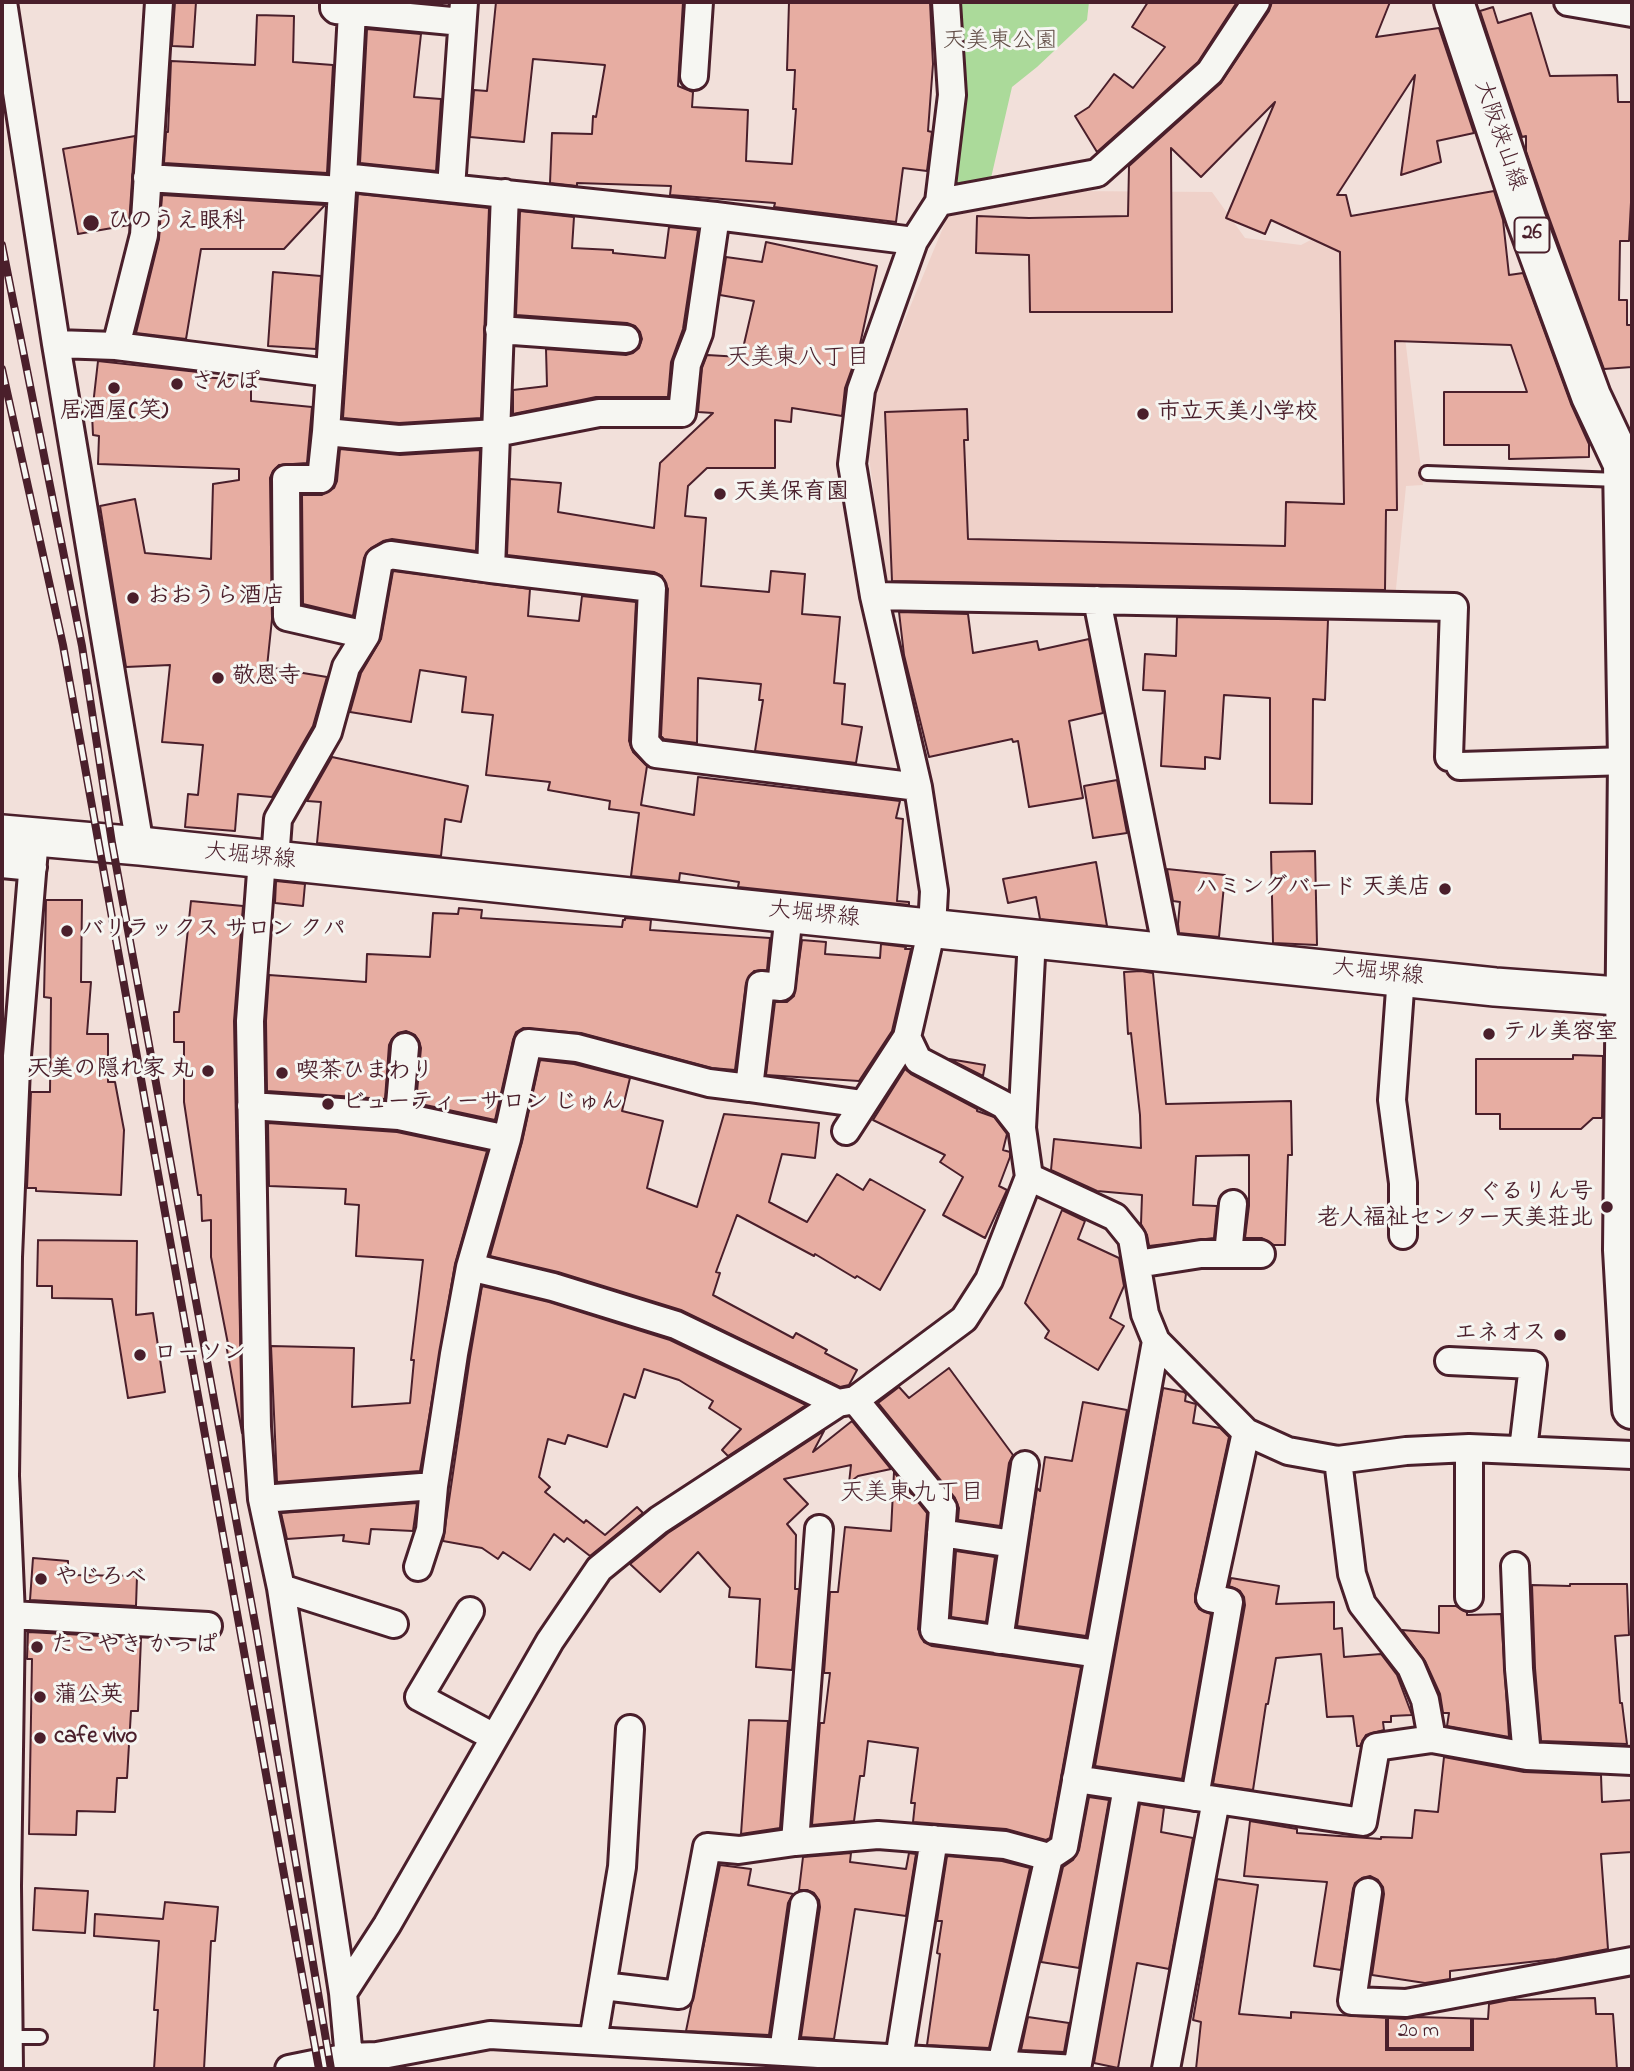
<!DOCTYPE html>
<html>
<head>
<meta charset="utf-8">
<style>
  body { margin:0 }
  #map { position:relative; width:1634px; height:2071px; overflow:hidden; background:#f2e0da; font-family:"Indie Flower",sans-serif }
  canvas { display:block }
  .frame { position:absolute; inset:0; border:4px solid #4a1f2b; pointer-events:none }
  .scale { position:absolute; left:1385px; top:2019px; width:89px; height:32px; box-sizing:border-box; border:4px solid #4a1f2b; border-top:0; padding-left:9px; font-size:21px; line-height:24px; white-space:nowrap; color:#4a1f2b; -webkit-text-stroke:5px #f6f6f2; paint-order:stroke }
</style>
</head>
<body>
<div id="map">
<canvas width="1634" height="2071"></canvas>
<div class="frame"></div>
<div class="scale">20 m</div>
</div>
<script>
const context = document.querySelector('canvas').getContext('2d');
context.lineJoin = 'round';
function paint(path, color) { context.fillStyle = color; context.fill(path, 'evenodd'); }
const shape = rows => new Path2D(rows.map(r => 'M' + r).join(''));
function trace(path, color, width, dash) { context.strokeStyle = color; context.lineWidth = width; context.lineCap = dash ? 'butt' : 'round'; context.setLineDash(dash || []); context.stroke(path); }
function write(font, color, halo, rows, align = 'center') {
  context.font = font + ' "Indie Flower","Klee One",sans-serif'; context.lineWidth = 6; context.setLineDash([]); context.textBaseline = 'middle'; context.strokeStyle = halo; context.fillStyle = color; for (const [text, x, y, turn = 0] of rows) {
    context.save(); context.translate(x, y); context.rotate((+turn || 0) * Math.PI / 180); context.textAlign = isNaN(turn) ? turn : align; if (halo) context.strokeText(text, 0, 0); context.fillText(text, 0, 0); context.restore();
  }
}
const built = shape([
  [1072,191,1212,192,1245,238,1301,245,1336,227,1402,313,1423,485,1406,486,1395,599,897,591,886,582,867,443,875,391,950,211]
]);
const green = shape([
  [954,2,1089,2,1087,20,1037,67,1012,87,991,178,946,191]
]);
const building = shape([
  [175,2,196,2,193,47,172,46,175,2],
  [496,2,683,2,678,86,693,92,692,107,748,110,746,161,792,164,796,109,793,109,795,70,787,70,789,2,930,2,933,64,928,131,932,132,927,171,903,168,896,222,774,207,775,203,670,195,671,186,577,183,577,186,550,183,552,133,592,134,593,116,596,117,605,65,533,59,524,142,470,137,474,90,487,91,496,2],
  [1148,2,1237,2,1198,62,1097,152,1075,116,1089,107,1114,74,1133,88,1165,47,1132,27,1148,2],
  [1272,2,1390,2,1376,37,1439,28,1474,133,1437,141,1441,162,1401,175,1415,75,1337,195,1346,195,1351,216,1494,191,1503,220,1509,275,1523,273,1571,404,1589,444,1589,457,1509,459,1509,445,1444,445,1444,392,1527,392,1511,345,1395,341,1397,510,1386,510,1385,590,892,581,885,412,967,409,968,440,964,440,968,539,1285,546,1286,502,1344,504,1340,252,1271,220,1265,234,1226,218,1275,102,1201,177,1171,148,1172,312,1030,312,1029,255,976,253,977,216,1029,218,1128,216,1129,166,1221,83,1269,11,1272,2],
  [1493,7,1498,23,1531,13,1550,76,1617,75,1618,102,1632,102,1632,183,1629,241,1620,241,1619,300,1627,300,1627,325,1632,325,1632,367,1604,369,1547,212,1526,151,1526,136,1522,137,1480,11,1493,7],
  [257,15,294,16,293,62,333,65,327,173,164,163,166,132,168,132,171,61,255,65,257,15],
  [367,29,421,34,414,97,441,99,436,171,360,163,367,29],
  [135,136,129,225,78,234,63,149,135,136],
  [358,194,489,208,481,418,399,423,343,418,358,194],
  [162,195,325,205,284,249,201,249,186,339,136,333,159,239,162,195],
  [520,211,574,217,572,248,613,250,613,253,665,258,669,227,698,230,683,329,671,362,668,397,596,397,513,414,513,390,547,386,546,349,626,355,633,353,639,348,642,339,640,332,635,326,627,323,516,315,520,211],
  [766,242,877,266,859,349,845,388,842,416,792,408,791,422,775,420,775,468,707,468,688,486,685,516,706,518,701,586,769,592,771,571,805,574,802,614,840,617,834,683,845,684,842,724,862,727,856,763,755,751,763,700,759,700,761,684,698,678,697,743,664,739,661,736,668,589,662,576,654,572,507,555,510,479,561,483,558,512,654,528,660,463,713,413,698,412,702,368,707,355,741,357,754,301,720,295,726,257,762,262,766,242],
  [273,272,321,276,316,349,268,346,273,272],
  [98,361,198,372,197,377,251,380,251,401,312,407,307,463,279,465,273,471,270,478,272,619,267,667,327,677,313,726,272,797,238,794,235,831,185,827,188,794,198,795,203,745,162,742,170,665,126,667,100,506,135,499,145,553,211,559,213,484,239,480,239,469,98,464,99,436,93,435,92,414,98,361],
  [340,449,400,455,480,450,476,551,392,539,383,541,371,548,364,558,353,616,303,604,302,495,322,495,334,488,337,481,340,449],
  [393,571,530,589,528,616,579,621,582,596,636,602,629,741,633,752,647,766,641,805,694,815,698,777,900,801,896,818,903,819,897,901,909,902,909,905,738,887,739,882,680,873,679,881,631,876,639,813,609,809,610,801,548,790,550,782,486,775,493,715,462,712,466,677,420,670,411,722,350,712,361,673,381,639,393,571],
  [899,612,968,614,973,653,1037,641,1039,650,1089,639,1103,713,1069,721,1083,798,1029,807,1018,741,1013,742,1012,739,929,757,904,655,899,612],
  [1177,617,1328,620,1325,700,1313,699,1312,804,1270,803,1270,698,1224,695,1220,759,1205,757,1205,769,1161,766,1165,691,1143,690,1145,654,1176,656,1177,617],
  [332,757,468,786,461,822,445,819,441,856,317,843,321,802,307,801,332,757],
  [1117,780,1127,833,1093,838,1084,786,1117,780],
  [1315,851,1317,945,1273,943,1271,852,1315,851],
  [1096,862,1107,926,1040,919,1036,897,1008,903,1003,879,1096,862],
  [1167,869,1225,875,1219,937,1179,933,1178,924,1180,902,1173,901,1167,869],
  [276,881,305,884,303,906,275,903,276,881],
  [46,900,82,900,81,982,91,982,87,1034,108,1034,108,1082,115,1082,124,1130,121,1195,36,1191,36,1188,27,1188,31,1092,50,1092,51,998,44,997,46,900],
  [191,901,243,906,234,1021,242,1433,226,1344,228,1344,211,1257,211,1220,202,1221,201,1195,198,1195,184,1102,184,1042,174,1042,174,1012,179,1012,191,901],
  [459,908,482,910,481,918,622,927,623,920,625,920,625,918,651,920,650,930,770,938,767,970,754,971,746,983,735,1070,712,1068,581,1033,523,1028,516,1032,513,1040,495,1120,416,1103,421,1048,419,1041,415,1035,406,1031,398,1033,392,1039,389,1045,385,1099,267,1091,266,1021,269,975,366,982,367,954,430,957,433,913,458,914,459,908],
  [802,940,826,942,825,954,880,958,881,944,906,947,905,949,911,949,892,1031,859,1081,766,1075,775,1002,787,1002,794,996,802,940],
  [1141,971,1153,973,1166,1104,1291,1101,1292,1155,1288,1155,1285,1245,1274,1245,1262,1238,1245,1238,1249,1206,1249,1155,1196,1156,1193,1205,1217,1206,1214,1238,1149,1246,1147,1235,1141,1224,1142,1195,1097,1191,1051,1170,1054,1139,1141,1148,1140,1115,1131,1033,1128,1034,1124,972,1141,971],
  [1573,1055,1603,1056,1602,1118,1593,1118,1581,1129,1500,1129,1500,1114,1476,1114,1476,1059,1573,1059,1573,1055],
  [949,1059,985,1065,983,1076,949,1059],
  [540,1060,574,1064,630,1078,622,1111,663,1121,647,1188,697,1207,724,1114,819,1123,815,1158,782,1154,769,1202,807,1222,837,1174,863,1190,870,1179,925,1210,880,1290,857,1276,855,1278,815,1254,814,1256,737,1215,716,1272,720,1273,713,1295,793,1338,796,1333,827,1350,825,1353,857,1370,849,1385,840,1387,681,1310,558,1272,490,1256,522,1142,540,1060],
  [905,1069,911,1074,977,1109,977,1111,994,1117,1007,1134,1003,1150,1010,1152,1010,1157,999,1186,1007,1190,985,1238,943,1215,963,1177,940,1162,945,1155,873,1120,905,1069],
  [268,1123,397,1132,487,1151,455,1264,420,1471,277,1482,271,1346,354,1348,352,1407,410,1403,414,1360,411,1360,423,1260,356,1256,359,1205,345,1204,346,1189,269,1186,268,1123],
  [1062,1210,1085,1221,1078,1239,1119,1258,1124,1286,1110,1318,1124,1326,1098,1370,1045,1338,1049,1331,1025,1303,1062,1210],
  [38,1240,137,1241,136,1315,153,1313,165,1392,128,1398,112,1299,52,1298,52,1286,37,1286,38,1240],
  [482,1286,549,1302,670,1340,806,1405,728,1456,722,1450,741,1429,709,1408,713,1401,679,1380,644,1369,635,1398,624,1394,607,1447,568,1435,565,1444,548,1439,539,1477,550,1487,545,1492,584,1523,586,1520,605,1535,637,1507,643,1513,590,1556,567,1538,564,1542,554,1534,530,1570,503,1552,498,1559,482,1548,443,1541,470,1357,482,1286],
  [949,1368,1013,1455,1009,1463,1000,1526,958,1520,959,1508,955,1498,878,1403,899,1387,909,1398,949,1368],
  [1163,1388,1184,1392,1186,1394,1185,1401,1196,1404,1193,1423,1220,1428,1229,1437,1195,1595,1195,1602,1199,1609,1211,1614,1182,1779,1095,1766,1163,1388],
  [1083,1402,1127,1410,1086,1636,1017,1626,1037,1488,1040,1491,1045,1457,1072,1461,1083,1402],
  [852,1421,891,1469,858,1476,849,1483,851,1465,784,1479,808,1504,787,1524,796,1535,795,1589,799,1589,792,1670,756,1667,760,1599,729,1597,730,1588,698,1552,660,1592,630,1564,668,1533,824,1431,813,1452,852,1421],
  [894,1472,927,1513,918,1629,924,1642,932,1646,1081,1667,1050,1838,1046,1840,1006,1829,913,1822,915,1803,911,1803,918,1748,868,1741,864,1776,860,1776,854,1821,812,1825,820,1723,824,1723,830,1673,824,1673,830,1592,838,1592,845,1527,891,1531,894,1472],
  [417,1503,413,1531,371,1529,369,1544,343,1541,344,1535,287,1539,281,1513,417,1503],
  [956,1551,995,1557,986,1622,951,1617,956,1551],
  [33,1558,68,1561,68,1575,137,1576,136,1606,30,1600,33,1558],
  [1231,1578,1279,1586,1276,1604,1334,1602,1334,1629,1342,1628,1344,1657,1381,1654,1397,1675,1412,1715,1391,1716,1391,1722,1383,1722,1384,1730,1366,1735,1360,1746,1357,1746,1353,1716,1327,1717,1321,1654,1276,1658,1268,1704,1266,1704,1253,1790,1213,1784,1245,1605,1244,1597,1240,1591,1229,1586,1231,1578],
  [1570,1584,1627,1584,1629,1635,1615,1636,1620,1703,1622,1703,1627,1744,1541,1741,1535,1668,1532,1585,1570,1586,1570,1584],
  [1439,1606,1456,1606,1467,1612,1467,1615,1501,1614,1509,1737,1447,1726,1449,1713,1443,1713,1440,1694,1425,1661,1402,1630,1439,1633,1439,1606],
  [28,1632,141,1638,138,1711,131,1711,127,1778,117,1778,115,1812,77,1811,76,1835,29,1834,32,1659,27,1659,28,1632],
  [749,1720,788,1721,780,1828,741,1834,749,1720],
  [1444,1757,1524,1772,1601,1775,1602,1802,1632,1800,1632,1852,1601,1854,1608,1949,1556,1959,1450,1971,1450,1979,1425,1983,1372,1975,1384,1894,1383,1887,1378,1880,1370,1876,1362,1878,1355,1883,1353,1889,1341,1970,1314,1966,1327,1882,1244,1876,1250,1821,1297,1829,1297,1833,1381,1839,1381,1837,1412,1838,1415,1810,1438,1812,1444,1757],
  [1089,1797,1109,1800,1079,1968,1041,1962,1063,1867,1073,1860,1079,1850,1089,1797],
  [1140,1804,1164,1808,1161,1832,1193,1838,1169,1969,1137,1963,1118,2068,1094,2063,1140,1804],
  [851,1853,850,1862,906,1869,909,1853,916,1854,906,1916,855,1909,834,2039,801,2037,820,1907,819,1900,814,1893,807,1890,799,1890,803,1857,851,1853],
  [947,1856,1002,1861,1030,1868,989,2048,927,2045,940,1954,937,1953,942,1921,937,1921,947,1856],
  [720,1865,751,1869,748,1885,793,1894,788,1903,769,2035,686,2031,720,1865],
  [1217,1879,1258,1885,1239,2014,1291,2018,1291,2012,1405,2019,1418,2017,1488,2019,1489,2004,1509,2000,1595,1998,1596,2014,1613,2014,1617,2069,1196,2069,1201,2022,1193,2020,1217,1879],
  [35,1888,88,1891,85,1933,33,1930,35,1888],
  [165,1902,218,1907,215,1941,211,1941,204,2069,154,2069,158,2010,154,2010,159,1941,94,1936,95,1914,163,1919,165,1902],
  [1028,2017,1069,2023,1064,2052,1021,2050,1028,2017]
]);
const lane = shape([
  [1427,473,1619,480],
  [8,2037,40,2037]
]);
const street = shape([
  [3,2,56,344,140,846],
  [334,2,334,8,336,10,462,22],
  [1568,2,1632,13],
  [694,76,699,2],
  [343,177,352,12],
  [147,178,342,190],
  [451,188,464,2],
  [505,193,491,569,652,588,645,742,656,754,918,787],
  [939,202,1097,173,1210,72,1256,2],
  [716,216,699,333,687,364,682,413,599,413,496,433,399,439,326,432,343,177,716,216,914,241],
  [499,330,626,339],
  [56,344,116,346,330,373],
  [116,346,144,235,159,2],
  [326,432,321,479,286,479,287,617,366,635],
  [874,596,1454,607,1449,757],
  [1097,600,1167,951],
  [1460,766,1628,761],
  [262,859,250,1021,257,1427,262,1499,281,1588,343,1993,350,2069],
  [275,860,278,819,328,732,346,667,366,635,379,561,390,555,491,569],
  [2,864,33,867],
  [1401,976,1392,1100,1403,1183,1403,1235],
  [749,1088,863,1104],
  [251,1106,399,1116,507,1139],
  [399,1116,405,1047],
  [1022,1128,1032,938],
  [846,1131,907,1037],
  [1029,1177,1115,1217,1132,1238,1145,1314,1156,1341,1246,1432,1288,1451,1338,1460,1406,1451,1469,1448,1632,1455],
  [1228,1254,1233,1204],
  [1137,1264,1201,1254,1261,1254],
  [470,1267,553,1287,676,1325,838,1403],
  [1449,1361,1533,1365,1523,1450],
  [855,1400,943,1508,934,1630,1098,1654],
  [1338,1460,1352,1574,1362,1604,1411,1667,1425,1700,1432,1739],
  [262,1499,434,1486],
  [941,1533,1013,1544],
  [1515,1566,1519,1669,1527,1756],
  [418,1567,430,1530,434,1486,454,1354,470,1267,507,1139,528,1043,577,1048,709,1083,749,1088,761,985,781,987,789,913],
  [281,1588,394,1624],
  [1469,1597,1469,1448],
  [470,1611,419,1697,494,1737],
  [11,1615,208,1626],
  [999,1640,1025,1465],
  [1076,1779,1363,1822,1376,1747,1432,1739,1527,1756,1632,1761],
  [1195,1797,1229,1602,1210,1598,1246,1432],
  [795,1842,819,1529],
  [1368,1892,1352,2001,1406,2003,1632,1961],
  [603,1986,679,1995,707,1847,739,1850,795,1842,878,1835,1005,1845,1049,1857],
  [343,1993,387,1925,550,1641,599,1569,659,1520,838,1403,855,1400,964,1319,989,1280,1029,1177,1022,1128,1004,1105,918,1060,907,1037,932,928,934,891,918,787,874,596,852,464,861,390,914,241,939,202,952,95,946,2],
  [593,2041,622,1867,630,1729],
  [783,2052,804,1905],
  [899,2059,934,1839],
  [1001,2065,1049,1857,1064,1847,1156,1341],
  [9,2069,7,1886,11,1615,5,1476,8,1257,16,1068,35,837],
  [289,2069,348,2057,377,2056,490,2035,1077,2069],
  [1077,2069,1127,1787],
  [1166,2069,1216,1800]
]);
const secondary = shape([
  [2,834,140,846,1495,987,1632,997]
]);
const primary = shape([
  [1454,2,1526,219,1591,396,1623,464,1628,761,1623,1250,1632,1409]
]);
const rail = shape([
  [2,245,82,646,112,843,257,1634,331,2069],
  [2,369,63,645,319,2069]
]);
const markers = [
  [91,223,9,"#4a1f2b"],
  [177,384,7,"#4a1f2b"],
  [114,388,7,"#4a1f2b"],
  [1143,414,7,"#4a1f2b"],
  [720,494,7,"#4a1f2b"],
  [133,598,7,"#4a1f2b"],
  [218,678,7,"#4a1f2b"],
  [1445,889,7,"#4a1f2b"],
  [67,931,7,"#4a1f2b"],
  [1489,1034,7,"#4a1f2b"],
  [208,1071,7,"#4a1f2b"],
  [282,1073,7,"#4a1f2b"],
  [328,1104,7,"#4a1f2b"],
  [1607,1207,7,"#4a1f2b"],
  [1560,1335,7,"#4a1f2b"],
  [140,1355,7,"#4a1f2b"],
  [41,1579,7,"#4a1f2b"],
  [37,1647,7,"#4a1f2b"],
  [40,1697,7,"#4a1f2b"],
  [40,1738,7,"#4a1f2b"]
];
const shields = [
  [1532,235,35]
];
const shieldNames = [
  ["26",1532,235]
];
const parkNames = [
  ["天美東公園",1000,43]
];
const streetNames = [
  ["大阪狭山線",1498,136,71],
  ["大堀堺線",250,858,6],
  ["大堀堺線",814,916,6],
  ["大堀堺線",1378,974,6]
];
const poiNames = [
  ["ひのうえ眼科",107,223],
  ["さんぽ",191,384],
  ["居酒屋(笑)",114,413,"center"],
  ["市立天美小学校",1157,414],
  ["天美保育園",734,494],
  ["おおうら酒店",147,598],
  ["敬恩寺",232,678],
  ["ハミングバード 天美店",1431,889,"right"],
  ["バリラックス サロン クパ",81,931],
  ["テル美容室",1503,1034],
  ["天美の隠れ家 丸",194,1071,"right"],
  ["喫茶ひまわり",296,1073],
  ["ビューティーサロン じゅん",342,1104],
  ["ぐるりん号",1593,1194,"right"],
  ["老人福祉センター天美荘北",1593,1220,"right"],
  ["エネオス",1546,1335,"right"],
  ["ローソン",154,1355],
  ["やじろべ",55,1579],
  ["たこやき かっぱ",51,1647],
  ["蒲公英",54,1697],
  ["cafe vivo",54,1738]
];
const neighbourhoodNames = [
  ["天美東八丁目",798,360],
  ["天美東九丁目",912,1495]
];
paint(built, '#efd1c9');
paint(green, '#abda9a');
paint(building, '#e7ada2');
trace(building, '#4a1f2b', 2);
trace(lane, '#4a1f2b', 18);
trace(street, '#4a1f2b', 32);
trace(secondary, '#4a1f2b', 42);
trace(primary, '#4a1f2b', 44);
trace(lane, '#f6f6f2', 12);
trace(street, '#f6f6f2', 26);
trace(secondary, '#f6f6f2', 37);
trace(primary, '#f6f6f2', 38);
trace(rail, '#4a1f2b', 8);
trace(rail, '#f6f6f2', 5, [16]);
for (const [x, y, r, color] of markers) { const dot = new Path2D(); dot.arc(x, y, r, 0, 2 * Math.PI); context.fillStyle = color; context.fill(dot); trace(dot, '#f6f6f2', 2.5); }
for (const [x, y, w] of shields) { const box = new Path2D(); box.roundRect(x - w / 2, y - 17.5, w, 35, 5); context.fillStyle = '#f6f6f2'; context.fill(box); trace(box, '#4a1f2b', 2); }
write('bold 21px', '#4a1f2b', null, shieldNames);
write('23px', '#624e47', '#f6f6f2', parkNames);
write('23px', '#4a1f2b', '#f6f6f2', streetNames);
write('bold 23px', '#4a1f2b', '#f6f6f2', poiNames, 'left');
write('24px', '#4a1f2b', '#f6f6f2', neighbourhoodNames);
</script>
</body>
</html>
